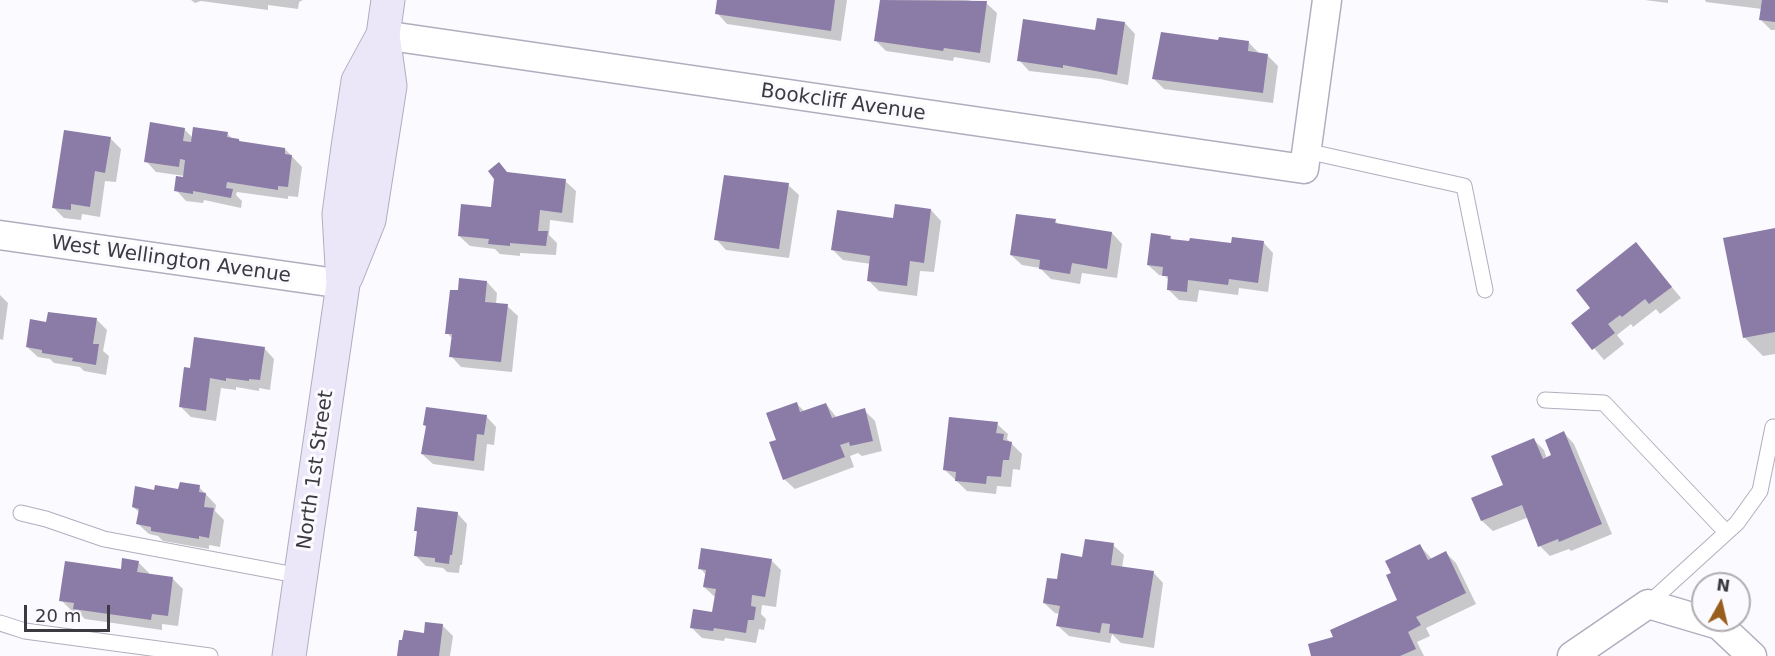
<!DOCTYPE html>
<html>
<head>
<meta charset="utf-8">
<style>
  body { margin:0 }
  #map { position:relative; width:1775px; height:656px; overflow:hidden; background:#fbfafe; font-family:"DejaVu Sans",sans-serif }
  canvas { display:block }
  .north { position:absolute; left:1691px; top:572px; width:60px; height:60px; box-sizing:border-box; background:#fbfafe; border:2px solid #afadb2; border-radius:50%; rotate:8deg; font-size:16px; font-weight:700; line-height:24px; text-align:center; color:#3c3a41 }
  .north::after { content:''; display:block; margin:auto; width:21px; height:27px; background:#985e1c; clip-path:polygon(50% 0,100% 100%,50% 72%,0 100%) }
  .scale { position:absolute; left:24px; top:605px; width:86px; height:27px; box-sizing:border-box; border:3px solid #3c3a41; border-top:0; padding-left:8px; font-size:18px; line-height:21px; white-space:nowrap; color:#3c3a41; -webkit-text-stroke:4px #fbfafe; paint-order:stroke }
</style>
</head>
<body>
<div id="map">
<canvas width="1775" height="656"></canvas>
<div class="north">N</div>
<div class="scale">20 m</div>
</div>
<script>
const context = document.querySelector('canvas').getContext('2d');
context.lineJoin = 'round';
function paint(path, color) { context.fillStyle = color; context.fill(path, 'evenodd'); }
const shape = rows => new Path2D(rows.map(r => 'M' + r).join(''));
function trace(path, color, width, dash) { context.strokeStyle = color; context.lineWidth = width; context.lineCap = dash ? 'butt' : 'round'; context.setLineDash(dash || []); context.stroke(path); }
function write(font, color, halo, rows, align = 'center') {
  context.font = font + ' "DejaVu Sans",sans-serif'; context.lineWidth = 6; context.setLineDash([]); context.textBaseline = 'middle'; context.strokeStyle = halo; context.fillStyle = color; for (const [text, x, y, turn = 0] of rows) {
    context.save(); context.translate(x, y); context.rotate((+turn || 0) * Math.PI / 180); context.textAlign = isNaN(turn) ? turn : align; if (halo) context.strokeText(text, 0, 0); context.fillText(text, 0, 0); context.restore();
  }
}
const shadow = shape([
  [191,0,303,0,299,2,298,9,268,5,268,10,201,1,195,3],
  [719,0,847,0,841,41,727,24,717,13],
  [882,0,966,0,986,3,997,13,990,63,954,57,953,61,886,51,876,41],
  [1645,0,1668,0,1668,3],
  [1705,0,1775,0,1775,30,1771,30,1760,19,1762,9,1706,2],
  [1125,23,1135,34,1128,85,1100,79,1029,71,1019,60],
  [1219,41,1249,43,1259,53,1267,55,1278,66,1273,103,1164,89,1154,79],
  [184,129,193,138,227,134,233,139,239,140,242,143,285,149,302,167,298,197,288,196,288,199,237,192,236,195,242,201,241,208,204,200,203,203,186,201,176,190,185,176,156,172,146,161],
  [110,138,121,149,116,182,105,181,100,217,82,214,81,220,64,218,53,207],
  [508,174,565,181,576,191,573,223,550,220,549,235,557,243,556,255,520,253,520,256,500,254,495,249,470,246,459,236,493,209],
  [788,185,799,195,789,258,726,250,716,239],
  [931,210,941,221,934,272,920,271,917,296,879,291,868,280,871,264,843,260,832,249,894,219],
  [1055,221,1059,225,1112,233,1122,244,1117,278,1082,273,1080,284,1051,279,1040,268,1022,265,1011,255],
  [1775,229,1775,354,1763,356,1744,337],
  [1170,237,1174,241,1232,245,1263,242,1273,253,1268,292,1239,288,1238,295,1199,290,1197,302,1179,300,1168,289,1169,280,1165,276,1159,275,1148,265],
  [1636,244,1681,298,1660,314,1656,309,1633,327,1631,324,1617,335,1624,344,1604,360,1573,323,1592,308],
  [487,282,497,293,496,304,507,306,518,316,512,372,461,367,451,356,453,339,447,333,459,292],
  [0,295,8,303,3,340,0,339],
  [96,319,107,330,103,351,109,356,106,375,84,371,80,367,54,363,50,359,38,357,27,347,48,323],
  [264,348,274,359,270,390,259,388,259,391,236,387,236,390,221,388,216,421,191,417,181,407,192,370],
  [797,404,805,412,826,404,837,418,864,410,875,421,882,451,862,456,858,453,850,456,854,467,795,489,784,479,778,441],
  [486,416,496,427,494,445,487,444,484,471,433,464,422,454],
  [997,424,1008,434,1007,439,1022,454,1020,470,1013,469,1011,487,997,486,996,494,967,491,945,470],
  [1564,433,1574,444,1612,534,1571,551,1569,549,1550,556,1540,546,1529,517,1493,531,1482,521,1473,498,1505,485,1534,440,1544,450,1547,459,1553,456],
  [199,487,216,505,215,511,224,520,220,547,209,545,209,549,163,541,158,536,149,534,138,524,140,513,133,507,156,491,180,491],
  [457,513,467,524,462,565,460,565,459,573,447,572,443,568,426,566,415,555,418,533,415,530],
  [1113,545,1124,555,1122,568,1153,572,1163,583,1154,648,1121,643,1112,634,1110,643,1069,636,1058,626,1060,614,1055,613,1044,603,1058,581,1084,558],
  [1420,546,1432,559,1446,553,1456,563,1476,604,1426,628,1430,636,1417,642,1424,656,1313,656,1335,638,1399,601,1393,573],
  [771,560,781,570,776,607,762,605,761,614,766,619,764,630,759,629,756,643,725,638,724,641,702,638,691,627,713,613,716,598,704,587,706,575,700,568],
  [138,562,149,573,148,575,172,578,183,589,178,626,162,624,162,630,85,619,78,612,72,611,61,600],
  [442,625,453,636,450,656,398,656,425,635]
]);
const building = shape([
  [717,0,835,0,831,31,715,14],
  [880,0,987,1,980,53,944,48,943,51,874,41],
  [1762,0,1775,0,1775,22,1759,20],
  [1097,18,1125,22,1117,75,1063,65,1063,68,1017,61,1023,19,1095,30],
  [1161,32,1218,40,1219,37,1249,41,1248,51,1268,54,1263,93,1152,79],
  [150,122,185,128,183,141,191,142,193,127,228,132,227,137,239,139,239,141,285,148,285,154,292,155,288,187,278,186,278,190,227,182,226,188,233,189,231,198,193,191,193,194,174,191,176,176,183,177,185,160,180,159,179,167,144,162],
  [64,130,111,137,105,173,95,171,90,207,71,204,71,210,52,208],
  [499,162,507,172,566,179,562,213,540,210,538,231,548,231,546,246,510,243,510,246,488,244,489,239,458,236,461,204,491,207,494,179,488,171],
  [724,175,789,183,779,249,714,240],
  [895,204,931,209,924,263,910,261,907,286,867,281,870,256,831,250,837,210,893,218],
  [1016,214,1056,219,1055,223,1112,232,1107,269,1072,263,1070,274,1039,269,1040,260,1010,255],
  [1775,228,1775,332,1743,338,1723,238],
  [1151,233,1171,236,1170,239,1189,241,1190,238,1231,243,1232,237,1264,241,1258,283,1229,279,1228,285,1188,280,1187,292,1167,290,1168,276,1162,276,1163,267,1147,265],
  [1636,242,1672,287,1649,304,1645,299,1622,317,1620,315,1608,324,1615,333,1592,350,1571,323,1590,308,1576,290],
  [459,278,487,281,485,302,508,304,501,362,449,357,452,334,445,334,450,290,458,290],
  [48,312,97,318,93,344,99,344,96,365,72,361,73,358,42,353,42,350,26,347,30,319,46,322],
  [194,337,265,347,260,380,249,379,249,381,226,378,226,381,210,378,206,411,179,407,184,367,190,368],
  [797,402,800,412,826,403,832,418,865,408,873,441,850,446,849,442,840,445,845,457,783,480,769,442,776,440,766,413],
  [426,407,487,415,484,435,477,434,474,461,421,454,426,426,423,425],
  [949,417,998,422,996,433,1004,434,1003,440,1012,442,1009,460,1003,460,1001,477,987,476,986,484,955,481,956,472,943,470],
  [1564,431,1602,524,1559,542,1558,539,1538,547,1522,505,1481,521,1471,498,1503,485,1491,456,1534,438,1543,459,1551,455,1545,440],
  [180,482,200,485,199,492,206,493,204,507,214,508,209,538,199,536,199,539,151,531,151,527,136,524,139,509,132,507,135,486,154,490,155,485,178,489],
  [417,507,458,512,452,555,450,555,449,564,435,562,435,558,414,556,417,531,414,531],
  [1085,539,1114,543,1111,565,1154,571,1143,638,1109,633,1110,624,1102,623,1100,633,1056,626,1060,606,1043,603,1047,578,1057,579,1061,553,1082,557],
  [1420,544,1428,560,1446,551,1466,593,1416,617,1421,625,1408,632,1416,649,1400,656,1311,656,1308,644,1333,637,1330,630,1397,600,1386,575,1391,573,1385,561],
  [701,548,772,559,765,597,752,595,751,606,756,607,754,620,748,620,746,633,714,628,713,631,690,628,693,609,712,612,716,589,703,587,706,570,698,569],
  [122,558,139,561,137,572,173,577,168,616,152,614,151,620,73,609,74,603,59,601,65,561,121,569],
  [425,622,443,624,439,656,397,656,399,640,402,640,404,630,424,633]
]);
const service = shape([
  [1306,151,1464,186,1485,290],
  [1545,400,1604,403,1726,532],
  [21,513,46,519,104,539,301,576],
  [1648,604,1737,523,1760,491,1773,427],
  [0,623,25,631,210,656]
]);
const minor = shape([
  [383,35,1304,169,1327,0],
  [0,235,343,284],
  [1572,656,1648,604,1719,625,1752,656]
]);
const secondary = shape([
  [346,277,369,220,390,86,383,35,388,0],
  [289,656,343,284,339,214,348,147,358,81,383,35]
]);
const streetNames = [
  ["Bookcliff Avenue",843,103,8],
  ["West Wellington Avenue",171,260,8],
  ["North 1st Street",316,470,-82]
];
paint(shadow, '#0003');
paint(building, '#8a7ba7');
trace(service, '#b2adbe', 17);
trace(minor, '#b2adbe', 31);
trace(secondary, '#b2adbe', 35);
trace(service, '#fff', 15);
trace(minor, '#fff', 28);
trace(secondary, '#ece6f9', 33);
write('20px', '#3c3a41', '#fbfafe', streetNames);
</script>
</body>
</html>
